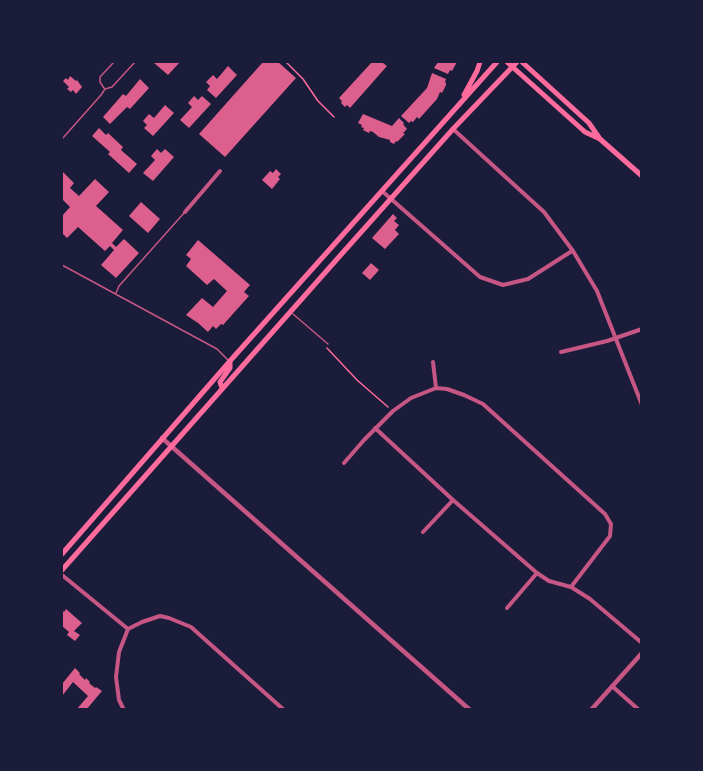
<!DOCTYPE html>
<html>
<head>
<meta charset="utf-8">
<style>
  body { margin:0 }
  #map { position:relative; width:703px; height:771px; overflow:hidden; background:#1b1b3a; font-family:Bitter,serif }
  canvas { display:block }
  .frame { position:absolute; inset:0; border:63px solid #1b1b3a; pointer-events:none }
</style>
</head>
<body>
<div id="map">
<canvas width="703" height="771"></canvas>
<div class="frame"></div>
</div>
<script>
const context = document.querySelector('canvas').getContext('2d');
context.lineJoin = 'round';
function paint(path, color) { context.fillStyle = color; context.fill(path, 'evenodd'); }
const shape = rows => new Path2D(rows.map(r => 'M' + r).join(''));
function trace(path, color, width, dash) { context.strokeStyle = color; context.lineWidth = width; context.lineCap = dash ? 'butt' : 'round'; context.setLineDash(dash || []); context.stroke(path); }
const building = shape([
  [153,62,180,62,168,75],
  [263,62,278,62,296,78,225,157,199,134],
  [372,62,385,62,383,63,387,66,350,108,347,105,345,107,341,103,342,101,339,98],
  [438,62,457,62,452,71,450,70,448,74,434,68],
  [228,66,237,75,216,98,207,90,210,86,206,82,213,75,217,79],
  [432,73,446,79,445,82,446,83,446,85,442,93,440,92,437,99,419,119,417,117,413,122,411,121,409,123,401,116,427,88],
  [70,76,76,81,77,80,82,87,76,94,73,90,71,92,67,89,69,87,63,81,66,78,68,80],
  [140,79,149,88,130,109,127,107,110,124,103,117,123,94,126,96],
  [194,96,198,100,202,96,211,104,189,128,180,120,192,107,188,103],
  [165,105,174,113,153,136,144,128,147,125,143,121,149,114,154,118],
  [363,114,392,126,399,118,404,123,403,124,407,129,403,133,405,134,397,142,396,141,394,144,390,142,390,140,379,137,373,132,370,131,369,133,363,130,364,128,361,127,362,125,358,123],
  [99,128,106,135,108,133,123,147,121,150,137,164,129,173,108,154,110,152,92,136],
  [157,149,161,153,165,149,174,157,153,181,143,173,155,160,151,156],
  [276,169,281,174,278,177,280,179,272,189,262,180,270,171,273,173],
  [62,171,74,183,70,188,79,196,95,179,109,192,96,206,123,230,112,243,116,247,124,239,139,253,116,278,101,265,114,250,110,246,105,251,78,227,67,238,62,233,62,216,70,207,62,199],
  [141,202,160,219,148,233,129,216],
  [393,214,397,218,394,221,399,225,395,230,399,234,385,249,372,238],
  [198,240,250,285,244,292,249,296,223,325,221,324,216,329,213,326,208,332,198,323,186,315,202,298,213,307,227,291,214,279,207,285,186,266,191,259,186,255],
  [371,263,379,270,370,280,362,273],
  [66,609,82,623,74,631,80,635,75,641,67,635,69,632,62,626,62,610,64,612],
  [75,668,80,673,79,674,85,680,86,678,90,682,89,683,95,688,96,687,102,691,86,710,76,710,88,696,73,682,62,696,62,684]
]);
const path = shape([
  [286,62,303,79,318,101,334,117],
  [327,348,357,380,388,407]
]);
const service = shape([
  [104,88,100,82,100,77,114,62],
  [62,139,101,95,105,89,112,87,135,62],
  [62,265,217,349,229,361],
  [116,293,119,286,184,213],
  [293,314,328,344]
]);
const minor = shape([
  [453,129,544,212,573,251,597,291,642,405],
  [382,191,480,277,503,285,528,279,572,251],
  [185,212,220,171],
  [561,352,607,341,642,329],
  [433,362,436,388],
  [375,428,453,500,537,573,549,581,571,587,590,599,642,643],
  [344,463,364,440,393,411,411,398,436,388,447,389,464,395,483,404,605,514,611,524,610,536,571,587],
  [423,532,453,500],
  [62,575,128,629],
  [507,608,537,573],
  [612,686,639,710],
  [124,710,119,700,116,677,119,652,128,629,142,622,160,616,169,618,191,627,284,710]
]);
const tertiary = shape([
  [162,438,470,710],
  [591,710,642,653]
]);
const secondary = shape([
  [507,62,585,132,600,139],
  [522,62,589,123,600,139,642,176],
  [464,95,477,71,480,62],
  [222,388,220,382,230,368,230,361],
  [62,554,230,361,497,62],
  [62,570,338,258,453,129,517,62]
]);
paint(building, '#dd5f8e');
trace(path, '#ff6b9d', 1.5);
trace(service, '#c65784', 1.5);
trace(minor, '#c65784', 4);
trace(tertiary, '#c65784', 4.5);
trace(secondary, '#ff6b9d', 5);
</script>
</body>
</html>
